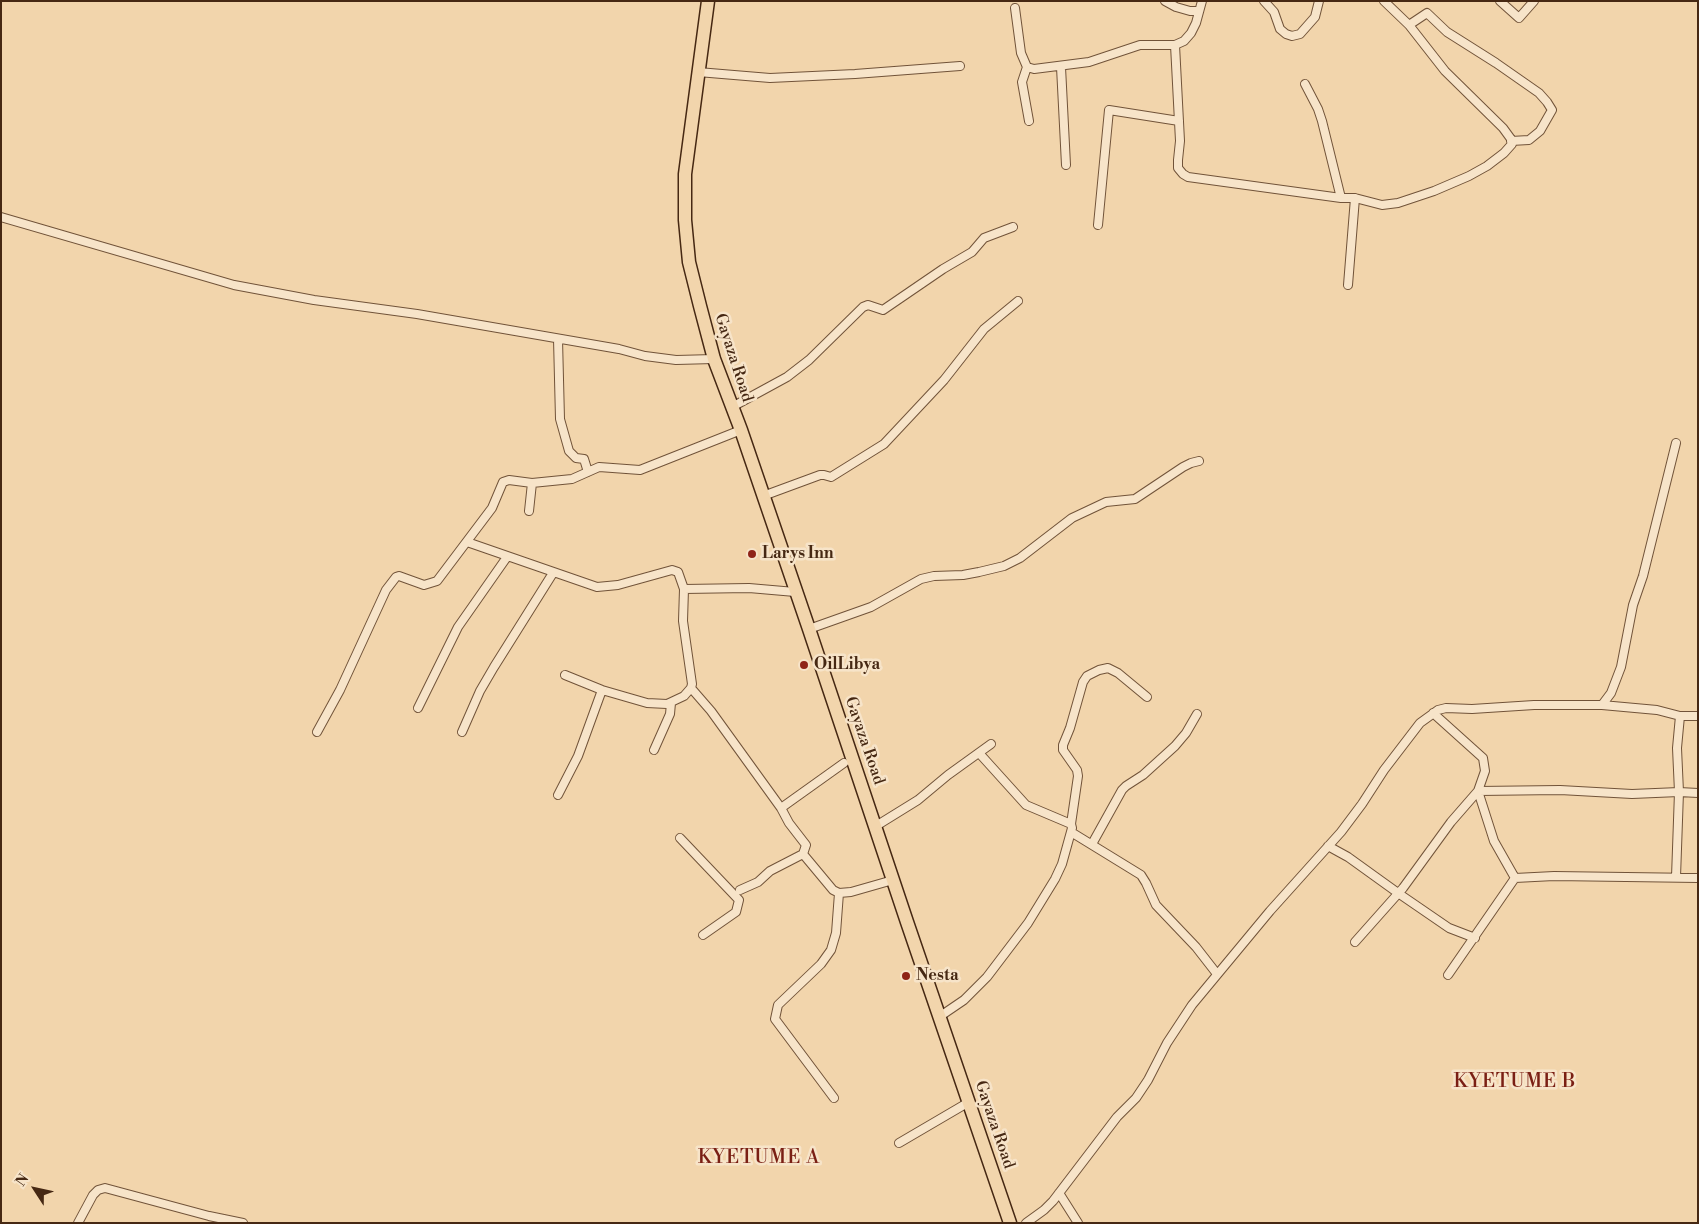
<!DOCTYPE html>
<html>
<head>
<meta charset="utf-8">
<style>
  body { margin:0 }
  #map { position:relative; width:1699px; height:1224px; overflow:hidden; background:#f2d5ac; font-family:"Libre Bodoni",serif }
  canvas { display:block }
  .frame { position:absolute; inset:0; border:2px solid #462813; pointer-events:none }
  .north { position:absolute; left:10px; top:1164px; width:50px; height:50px; -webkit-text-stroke:4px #f7e4c9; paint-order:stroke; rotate:305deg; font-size:14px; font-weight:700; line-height:20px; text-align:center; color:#462813 }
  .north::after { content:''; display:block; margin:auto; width:18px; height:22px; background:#462813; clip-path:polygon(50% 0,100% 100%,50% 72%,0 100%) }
</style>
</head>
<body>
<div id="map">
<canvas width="1699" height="1224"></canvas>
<div class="frame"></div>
<div class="north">N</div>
</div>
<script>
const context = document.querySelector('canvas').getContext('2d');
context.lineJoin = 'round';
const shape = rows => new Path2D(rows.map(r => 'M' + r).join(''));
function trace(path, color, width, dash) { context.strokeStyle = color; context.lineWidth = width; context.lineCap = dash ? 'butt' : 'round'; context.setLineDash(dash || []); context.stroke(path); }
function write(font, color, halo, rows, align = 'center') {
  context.font = font + ' "Libre Bodoni",serif'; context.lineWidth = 5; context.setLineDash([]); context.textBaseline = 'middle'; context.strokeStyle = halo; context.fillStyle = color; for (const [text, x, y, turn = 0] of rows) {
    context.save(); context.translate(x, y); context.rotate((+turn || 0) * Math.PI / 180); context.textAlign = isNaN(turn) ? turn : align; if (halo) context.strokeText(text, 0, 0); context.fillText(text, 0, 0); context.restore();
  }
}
const minor = shape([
  [1165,1,1176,7,1190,11,1199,11],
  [1264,1,1274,12,1280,29,1286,34,1292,36,1300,34,1315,17,1319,1],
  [1500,1,1519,18,1534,1],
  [1015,8,1021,53,1027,67,1034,69,1089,62,1140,45,1175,45,1184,41,1191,33,1196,23,1202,1],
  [1409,25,1427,13,1447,32,1496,63,1539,93,1547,102,1552,110,1540,131,1529,140,1511,141],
  [1175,45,1180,141,1178,160,1178,168,1183,174,1188,177,1341,198,1355,198,1382,205,1398,203,1434,191,1469,176,1487,166,1504,153,1512,144,1511,139,1503,128,1445,71,1409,25,1384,1],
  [1027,67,1022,82,1029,121],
  [1061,67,1066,165],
  [698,72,770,78,855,74,960,66],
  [1305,84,1318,109,1322,121,1341,198],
  [1,217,234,285,314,300,417,314,619,349,645,356,676,360,714,359],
  [1098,225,1109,110,1179,121],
  [1348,285,1355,198],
  [558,339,560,419,569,451,576,458,584,459,588,472],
  [732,407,787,377,809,360,863,307,868,305,883,310,943,269,972,252,984,238,1013,227],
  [763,496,820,475,824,475,831,477,884,444,944,380,984,329,1018,301],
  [529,511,532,483],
  [467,542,597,587,618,585,672,570,678,572,684,589,683,621,692,684,691,688,684,696,667,704,647,703,602,690,565,675],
  [684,589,749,588,795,592],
  [809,629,871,607,921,579,934,576,963,575,979,572,1004,566,1020,558,1072,518,1106,502,1135,499,1183,467,1191,463,1199,461],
  [691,688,711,711,781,808,789,823,806,845,803,854,833,890,839,893,851,892,893,880],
  [1602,705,1657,710,1680,716,1698,716],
  [418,708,458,627,507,557],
  [1433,713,1483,758,1485,771,1478,791,1494,841,1515,878],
  [317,732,340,690,386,590,396,577,399,576,424,585,437,581,492,508,503,482,509,480,532,483,572,479,599,467,640,470,741,430],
  [462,732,480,691,494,667,553,573],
  [654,750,670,714,671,703],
  [979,753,1026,805,1071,824],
  [558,795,578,756,602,690],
  [781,808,844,763],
  [876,826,918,800,948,775,991,744],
  [1071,832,1141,875,1146,883,1156,905,1196,947,1217,974],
  [680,838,739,900,736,912,703,935],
  [1092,844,1122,790,1126,786,1143,775,1175,746,1186,733,1197,714],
  [1328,846,1348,857,1398,893,1449,928,1475,938],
  [1676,877,1679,792,1677,748,1680,716],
  [740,890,758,882,770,871,803,854],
  [1355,942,1403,888,1451,822,1478,791,1560,790,1632,794,1679,792,1698,793],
  [1448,975,1515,878,1554,876,1698,878],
  [939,1017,964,1000,987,977,1028,923,1055,879,1062,864,1072,828,1071,824,1078,776,1077,770,1063,750,1063,745,1070,728,1083,682,1087,676,1099,670,1108,668,1118,673,1147,697],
  [834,1098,775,1019,778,1005,821,964,831,950,836,933,839,893],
  [899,1143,969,1102],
  [1059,1193,1078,1223],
  [78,1223,93,1195,98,1190,105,1188,209,1216,243,1223],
  [1026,1223,1044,1210,1053,1201,1117,1117,1136,1098,1148,1080,1167,1043,1192,1005,1270,911,1341,832,1362,804,1384,770,1420,723,1438,710,1446,708,1472,709,1534,705,1602,705,1611,693,1621,667,1633,605,1643,576,1676,443]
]);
const primary = shape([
  [708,1,685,174,685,220,689,262,700,306,714,359,741,430,809,629,907,922,1010,1223]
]);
const markers = [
  [752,554,5,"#8f2418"],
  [804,665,5,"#8f2418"],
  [906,976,5,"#8f2418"]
];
const streetNames = [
  ["Gayaza Road",733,358,72],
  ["Gayaza Road",864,741,71],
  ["Gayaza Road",994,1125,71]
];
const poiNames = [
  ["Larys Inn",762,554],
  ["OilLibya",814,665],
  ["Nesta",916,976]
];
const quarterNames = [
  ["KYETUME B",1515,1082],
  ["KYETUME A",759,1158]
];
trace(minor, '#715339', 10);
trace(primary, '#462813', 15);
trace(minor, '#f7e4c9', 8);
trace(primary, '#f2d5ac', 12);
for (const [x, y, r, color] of markers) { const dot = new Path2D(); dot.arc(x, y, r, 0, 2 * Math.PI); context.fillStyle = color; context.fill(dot); trace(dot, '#f7e4c9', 2); }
write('16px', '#462813', '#f7e4c9', streetNames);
write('bold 16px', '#462813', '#f7e4c9', poiNames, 'left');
context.letterSpacing = '1px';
write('19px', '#7a1f14', '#f7e4c9', quarterNames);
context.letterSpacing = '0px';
</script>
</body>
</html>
